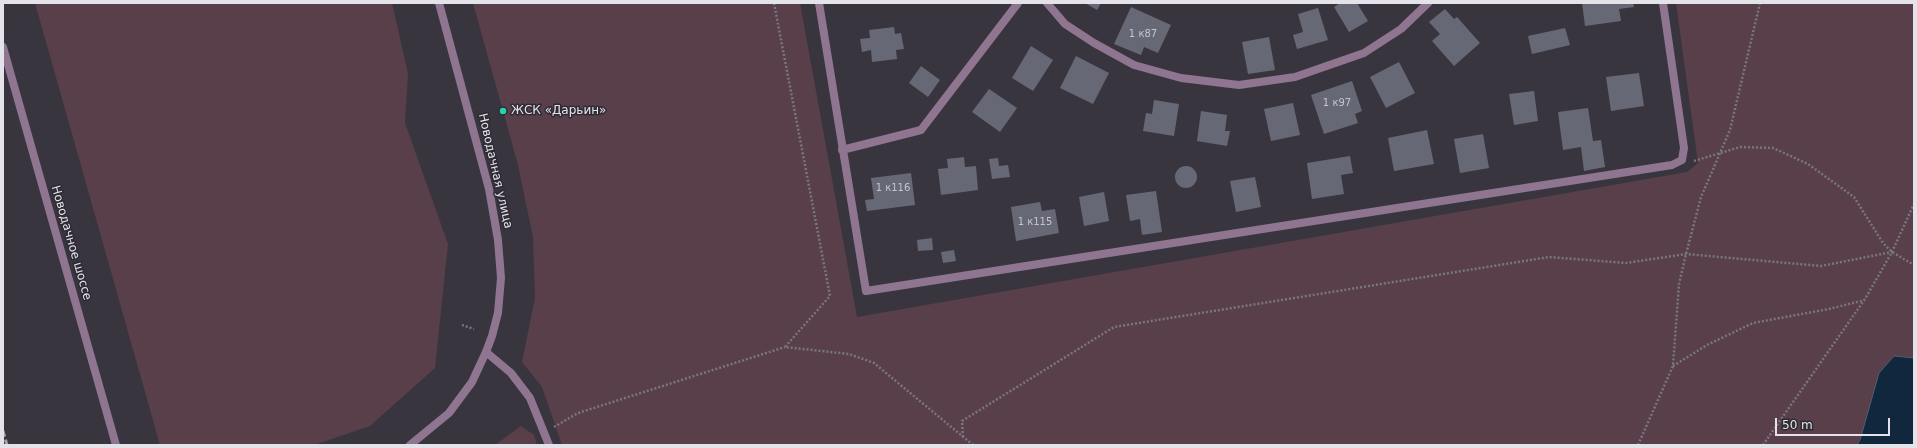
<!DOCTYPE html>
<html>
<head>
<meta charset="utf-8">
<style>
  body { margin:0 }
  #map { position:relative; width:1917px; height:448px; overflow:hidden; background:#39353f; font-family:"DejaVu Sans",sans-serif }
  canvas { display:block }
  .frame { position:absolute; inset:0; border:4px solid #e5e3ea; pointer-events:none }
  .scale { position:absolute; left:1775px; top:418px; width:115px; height:18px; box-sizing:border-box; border:2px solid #e5e3ea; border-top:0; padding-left:5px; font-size:12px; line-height:14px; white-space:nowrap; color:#e5e3ea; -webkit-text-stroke:3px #2e2b35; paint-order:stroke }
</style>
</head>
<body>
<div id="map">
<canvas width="1917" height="448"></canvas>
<div class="frame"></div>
<div class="scale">50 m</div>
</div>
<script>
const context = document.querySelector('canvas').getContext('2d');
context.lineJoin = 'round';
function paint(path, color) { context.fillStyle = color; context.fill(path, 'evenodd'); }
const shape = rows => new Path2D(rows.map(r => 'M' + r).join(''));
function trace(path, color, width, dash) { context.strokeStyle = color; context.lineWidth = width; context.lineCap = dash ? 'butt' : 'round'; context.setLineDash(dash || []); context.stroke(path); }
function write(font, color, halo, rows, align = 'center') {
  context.font = font + ' "DejaVu Sans",sans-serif'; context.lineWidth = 3; context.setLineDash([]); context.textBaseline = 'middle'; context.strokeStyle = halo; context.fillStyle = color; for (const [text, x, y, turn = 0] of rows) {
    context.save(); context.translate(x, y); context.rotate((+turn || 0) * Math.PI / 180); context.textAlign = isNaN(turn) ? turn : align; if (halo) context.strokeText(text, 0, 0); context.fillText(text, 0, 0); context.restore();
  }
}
const green = shape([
  [35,3,392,3,408,74,405,123,448,244,435,368,370,426,314,445,160,445],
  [473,3,800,3,857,317,1687,172,1698,163,1676,3,1914,3,1914,358,1894,356,1857,445,562,445,542,387,522,362,535,298,533,237,518,165],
  [521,426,534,435,537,445,495,445]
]);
const water = shape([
  [1894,356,1914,358,1914,445,1857,445,1860,440,1879,373,1894,356]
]);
const building = shape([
  [1085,3,1101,3,1097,10],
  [1340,3,1357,3,1368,21,1349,32,1334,7],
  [1582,3,1633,3,1634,7,1619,9,1621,21,1585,26],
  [1131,7,1171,25,1158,53,1144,47,1141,55,1114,44],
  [1318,8,1328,40,1297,49,1293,35,1303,32,1298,14],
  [1445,9,1454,19,1457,17,1480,43,1454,66,1432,41,1440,34,1429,22],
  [894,27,895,34,901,33,904,49,896,50,897,59,872,62,871,50,862,52,860,39,870,38,869,30],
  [1565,28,1570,45,1532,54,1528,36],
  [1269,37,1275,70,1248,74,1242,42],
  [1031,46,1053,60,1033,91,1012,78],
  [1076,56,1109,73,1093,104,1060,88],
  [1399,62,1415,93,1386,108,1370,77],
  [921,66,940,80,928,97,909,83],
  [1639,73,1644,106,1611,111,1606,77],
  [1352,81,1362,111,1355,114,1358,123,1324,134,1311,95],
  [989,89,1017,108,1000,132,972,112],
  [1534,91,1538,121,1514,125,1509,94],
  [1154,100,1179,104,1174,136,1143,131,1146,113,1152,114],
  [1293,103,1300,135,1271,141,1264,109],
  [1588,108,1593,141,1601,140,1605,167,1584,171,1581,147,1563,150,1558,112],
  [1201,111,1227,115,1225,131,1230,131,1227,146,1197,141],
  [1427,130,1434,164,1394,171,1388,138],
  [1483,134,1489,168,1460,173,1454,139],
  [1350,156,1353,173,1341,175,1344,194,1312,199,1307,163],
  [964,157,965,167,976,166,978,190,941,195,938,169,948,168,947,159],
  [998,158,999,166,1008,165,1010,177,992,179,989,159],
  '1175 177a11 11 0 1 1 22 0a11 11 0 1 1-22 0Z',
  [911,173,915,205,867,211,865,200,874,199,871,178],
  [1255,177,1261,207,1236,212,1230,181],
  [1156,191,1162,232,1142,235,1140,219,1130,221,1126,195],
  [1104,192,1109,221,1084,226,1079,197],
  [1040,202,1042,211,1055,209,1059,233,1016,241,1011,207],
  [932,238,933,250,918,251,917,240],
  [954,250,956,261,943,263,941,252]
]);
const path = shape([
  [774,3,830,296,785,347,849,354,874,363,973,445],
  [1694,161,1740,147,1773,148,1808,164,1854,197,1883,243,1892,252,1914,265],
  [462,325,474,329],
  [1673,366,1707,345,1753,323,1829,309,1865,300],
  [554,427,578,413,785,347],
  [963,437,962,421,1114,327,1549,257,1626,263,1686,254,1821,266,1892,252],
  [1638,445,1673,366,1679,284,1686,254,1701,197,1730,130,1760,3],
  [1763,445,1865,299,1892,252,1914,204]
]);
const minor = shape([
  [819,3,866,291,1672,165,1682,160,1684,148,1663,3],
  [1047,3,1065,24,1094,43,1134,65,1181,78,1239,85,1295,77,1364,53,1401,29,1428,3],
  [842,150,921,130,1018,3],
  [486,352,511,373,530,398,549,445]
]);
const tertiary = shape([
  [3,47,116,445],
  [410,445,449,413,472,382,486,352,492,336,498,313,501,278,498,240,489,189,439,3]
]);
const rail = shape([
  [3,431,7,445]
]);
const markers = [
  [503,111,4,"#23d5af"]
];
const numberNames = [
  ["1 к87",1143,34],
  ["1 к97",1337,103],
  ["1 к116",893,188],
  ["1 к115",1035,222]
];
const poiNames = [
  ["ЖСК «Дарьин»",511,111]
];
const streetNames = [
  ["Новодачная улица",495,171,77],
  ["Новодачное шоссе",71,243,74]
];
paint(green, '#583f4a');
paint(water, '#10273d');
trace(water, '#505f71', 1);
paint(building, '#666975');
trace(path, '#79767f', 2.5, [2, 2]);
trace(minor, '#8f758f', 8);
trace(tertiary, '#8f758f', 8);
trace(rail, '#a5a2aa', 3, [6, 3]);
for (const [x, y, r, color] of markers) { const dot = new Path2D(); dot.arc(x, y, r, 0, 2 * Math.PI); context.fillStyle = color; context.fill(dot); trace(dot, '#2e2b35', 1.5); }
write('10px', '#c5c4cd', null, numberNames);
write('12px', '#e5e3ea', '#2e2b35', poiNames, 'left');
write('12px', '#e5e3ea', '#2e2b35', streetNames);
</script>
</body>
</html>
